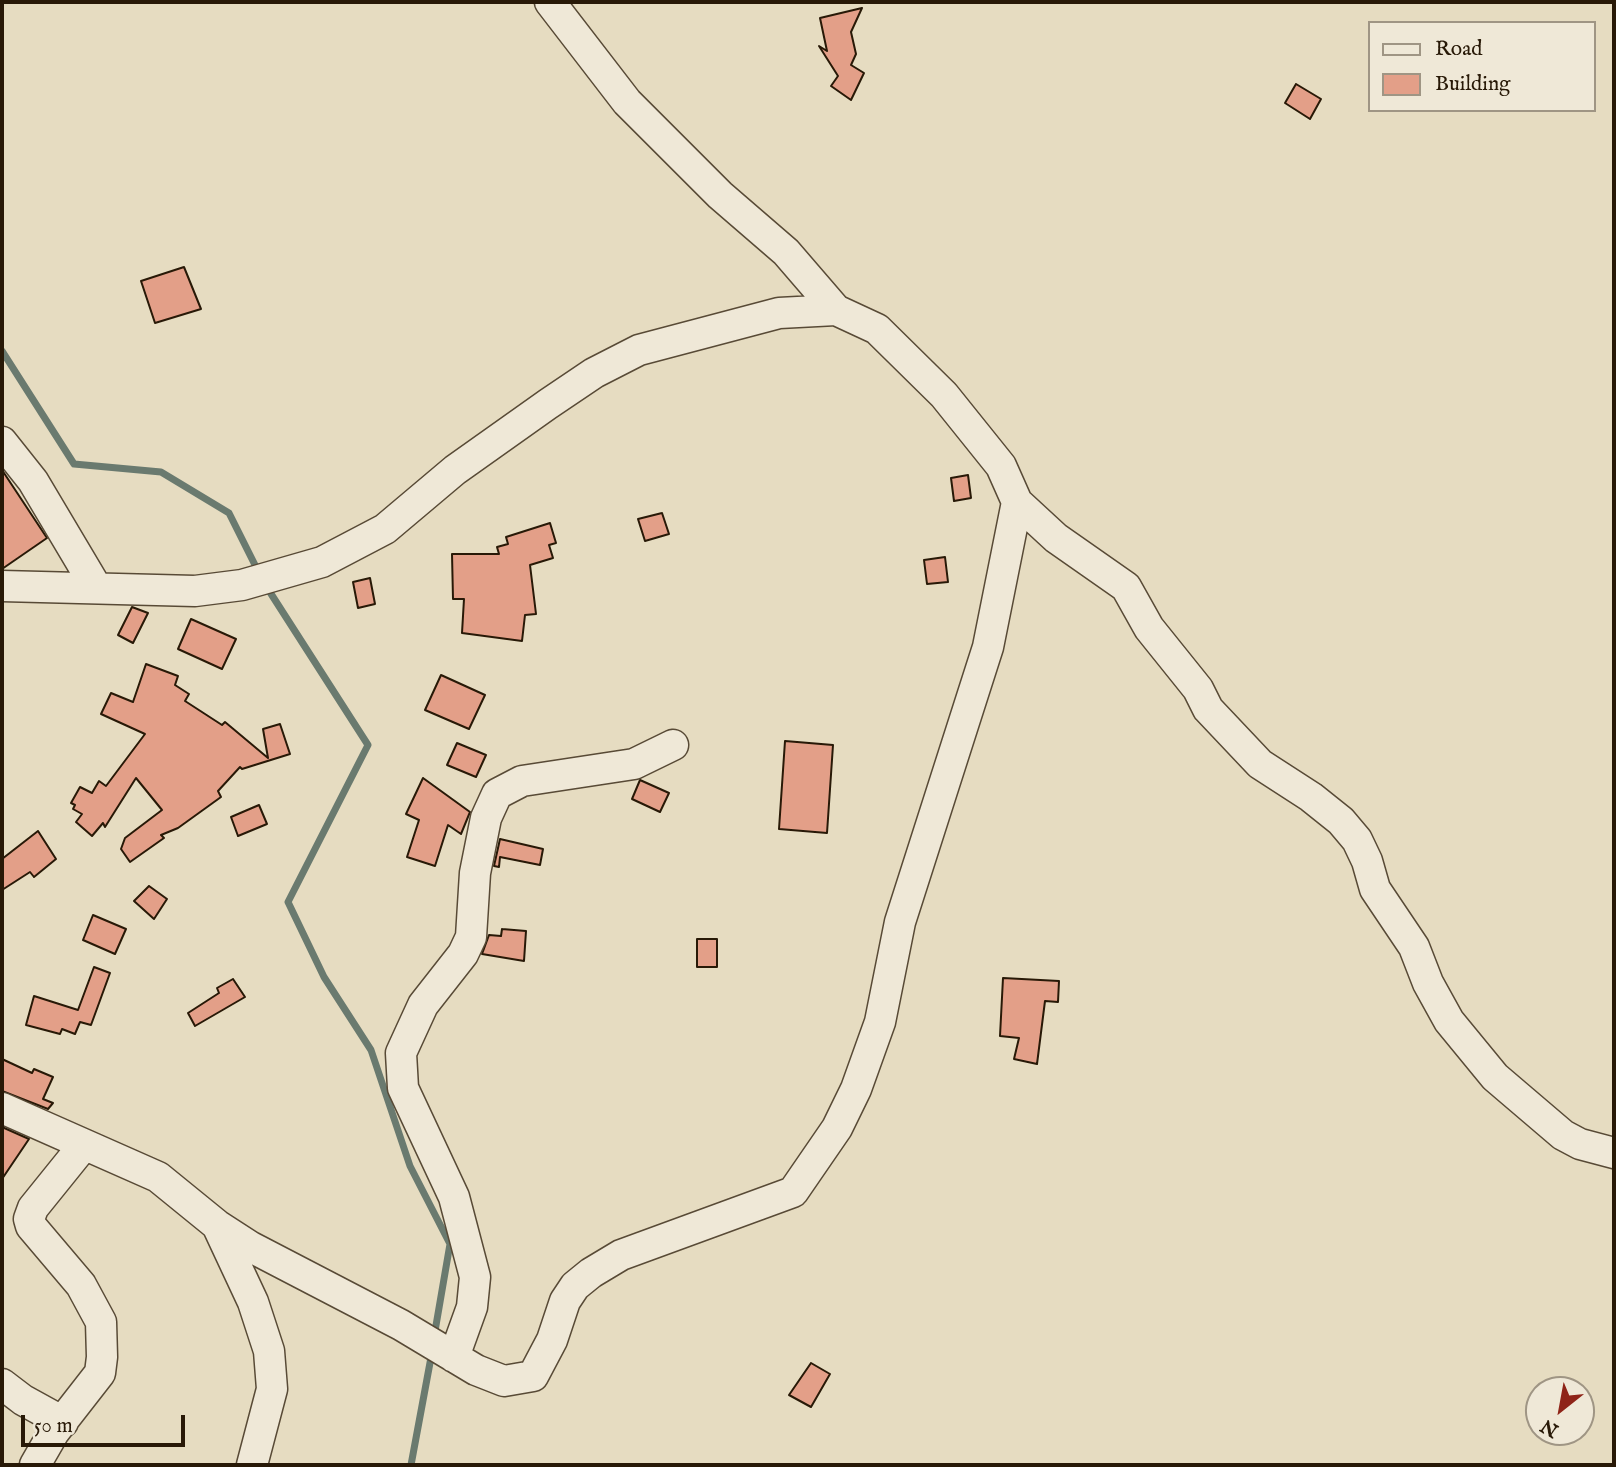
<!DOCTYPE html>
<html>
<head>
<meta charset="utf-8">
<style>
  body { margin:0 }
  #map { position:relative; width:1616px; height:1467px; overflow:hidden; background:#e6dcc1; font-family:"IM FELL English",serif }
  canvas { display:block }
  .frame { position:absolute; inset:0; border:4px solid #281907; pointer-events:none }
  .legend { position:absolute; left:1368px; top:21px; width:228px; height:91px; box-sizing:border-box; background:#efe8d7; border:2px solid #9f9584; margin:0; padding:9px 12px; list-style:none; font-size:21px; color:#281907 }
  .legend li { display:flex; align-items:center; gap:14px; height:35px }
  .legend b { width:35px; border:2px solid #9f9584 }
  .north { position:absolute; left:1525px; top:1376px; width:70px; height:70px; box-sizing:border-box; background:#efe8d7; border:2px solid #9f9584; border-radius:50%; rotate:211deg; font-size:19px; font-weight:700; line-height:28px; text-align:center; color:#281907 }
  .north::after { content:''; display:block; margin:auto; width:24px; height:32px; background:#8f2418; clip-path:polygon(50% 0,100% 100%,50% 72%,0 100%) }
  .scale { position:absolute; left:21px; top:1415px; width:164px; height:32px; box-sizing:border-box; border:4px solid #281907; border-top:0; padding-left:9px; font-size:21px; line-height:24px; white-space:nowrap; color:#281907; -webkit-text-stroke:5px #efe8d7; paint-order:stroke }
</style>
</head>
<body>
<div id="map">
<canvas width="1616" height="1467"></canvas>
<div class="frame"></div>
<ul class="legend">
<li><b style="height:9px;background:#efe8d7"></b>Road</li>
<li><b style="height:19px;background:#e39f88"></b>Building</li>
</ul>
<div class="north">N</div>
<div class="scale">50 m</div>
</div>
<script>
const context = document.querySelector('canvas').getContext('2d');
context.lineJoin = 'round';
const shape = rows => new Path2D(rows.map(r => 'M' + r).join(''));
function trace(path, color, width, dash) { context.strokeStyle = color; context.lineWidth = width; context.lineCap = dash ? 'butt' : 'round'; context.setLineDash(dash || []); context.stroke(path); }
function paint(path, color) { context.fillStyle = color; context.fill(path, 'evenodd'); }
const stream = shape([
  [2,351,74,464,161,472,229,513,259,573],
  [266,586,368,745,288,902,324,977,371,1050,410,1166,450,1244,434,1337],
  [411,1465,432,1352]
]);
const building = shape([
  [862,8,851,32,856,54,851,65,864,73,851,100,831,86,838,76,819,46,827,51,820,18,862,8],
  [1296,84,1321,99,1310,119,1285,103,1296,84],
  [184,267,201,309,155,323,141,281,184,267],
  [2,470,47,538,2,569,2,470],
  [968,475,971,498,954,501,951,478,968,475],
  [662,513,669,534,645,541,638,519,662,513],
  [550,523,556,543,549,545,553,558,530,565,536,614,525,615,522,641,462,633,464,599,453,599,452,554,499,554,497,547,508,544,506,537,550,523],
  [945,557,948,582,927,584,924,560,945,557],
  [370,578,375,604,358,608,353,582,370,578],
  [132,607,148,613,133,643,118,635,132,607],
  [191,619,236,639,222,669,178,649,191,619],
  [146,664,178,676,175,685,189,694,185,701,222,725,225,722,268,758,263,729,280,724,290,754,242,769,240,767,218,791,221,797,178,828,161,835,164,838,130,862,121,849,125,838,162,810,136,778,105,827,103,823,92,836,76,822,82,814,73,809,75,805,71,803,80,787,92,793,99,781,106,786,145,734,101,714,111,693,133,702,146,664],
  [441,675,485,695,469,729,425,710,441,675],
  [785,741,833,745,827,833,779,829,785,741],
  [457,743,486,755,476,777,447,765,457,743],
  [423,778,470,812,461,834,448,825,435,866,407,857,419,820,406,814,423,778],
  [640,780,669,793,660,812,632,799,640,780],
  [259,805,267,824,238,836,231,817,259,805],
  [38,831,56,859,34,877,30,872,2,890,2,859,38,831],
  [500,839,543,849,540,865,500,857,499,867,494,866,500,839],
  [149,886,167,899,154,919,134,901,149,886],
  [93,915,126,929,115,954,83,940,93,915],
  [502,929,526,931,524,961,482,954,489,935,501,936,502,929],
  [697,939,717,939,717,967,697,967,697,939],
  [94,967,110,973,91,1025,80,1022,75,1034,62,1029,60,1034,26,1025,34,996,78,1010,94,967],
  [1003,978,1059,981,1058,1002,1045,1001,1037,1064,1014,1059,1019,1038,1000,1036,1003,978],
  [233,979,245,997,195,1026,188,1013,219,993,217,988,233,979],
  [2,1059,32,1073,34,1069,53,1077,43,1099,53,1103,48,1109,2,1091,2,1059],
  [2,1127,29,1139,2,1179,2,1127],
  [811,1363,830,1374,811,1407,789,1395,811,1363]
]);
const minor = shape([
  [2,442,33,481,96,587],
  [1017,502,1056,538,1126,587,1149,628,1198,689,1208,709,1260,764,1311,797,1341,821,1357,840,1367,861,1375,889,1414,947,1428,983,1449,1021,1495,1077,1563,1135,1580,1144,1614,1153],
  [2,586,195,591,242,585,322,562,385,529,455,470,548,404,594,373,639,350,779,313,836,310],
  [2,1108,158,1177,217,1225,251,1247,401,1325,476,1370,504,1381,533,1376,552,1340,565,1301,575,1286,591,1273,621,1255,793,1192,837,1128,856,1089,880,1022,900,922,988,647,1017,502,1001,466,944,395,877,329,836,310,786,252,720,195,627,102,550,2],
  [217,1225,253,1302,269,1351,272,1389,252,1465],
  [454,1357,472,1307,475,1277,454,1197,403,1088,401,1053,423,1005,463,954,471,937,475,873,486,818,497,794,522,781,634,764,673,745],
  [2,1384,23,1400,63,1422],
  [35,1465,54,1432,100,1373,102,1357,101,1322,81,1285,31,1226,29,1219,33,1208,83,1146]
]);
trace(stream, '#6a7a6f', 7);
paint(building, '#e39f88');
trace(building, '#281907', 2);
trace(minor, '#584a36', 33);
trace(minor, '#efe8d7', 30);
</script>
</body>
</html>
